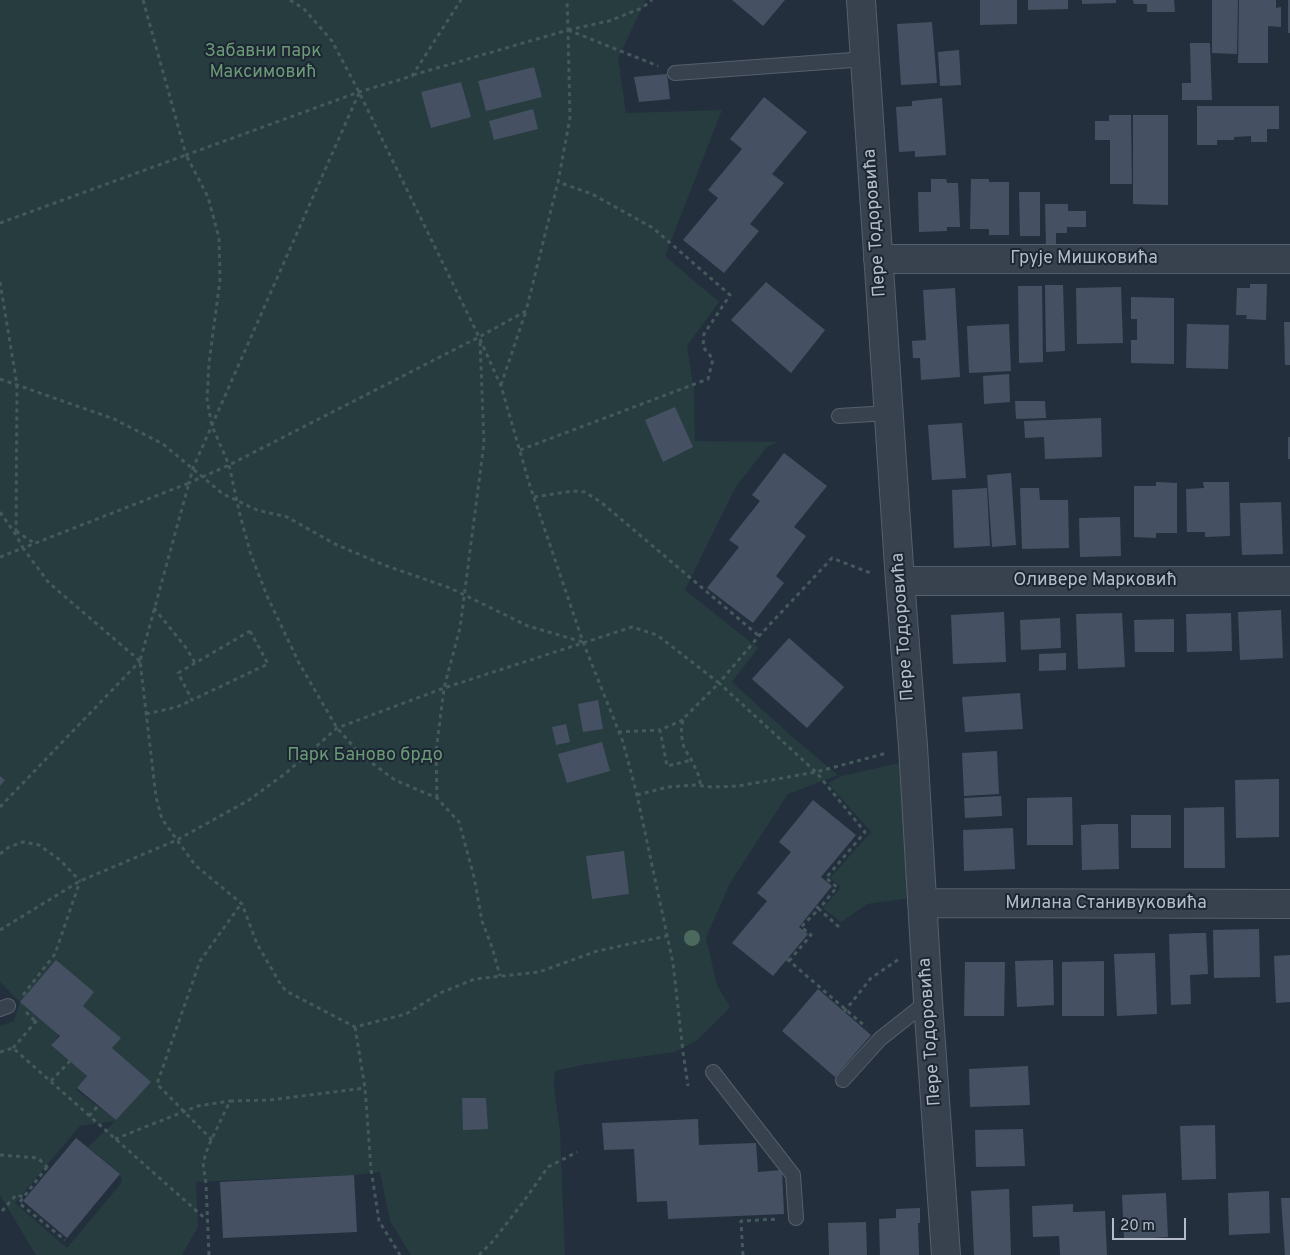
<!DOCTYPE html>
<html>
<head>
<meta charset="utf-8">
<style>
  body { margin:0 }
  #map { position:relative; width:1290px; height:1255px; overflow:hidden; background:#242f3e; font-family:Overpass,sans-serif }
  canvas { display:block }
  .scale { position:absolute; left:1112px; top:1218px; width:74px; height:22px; box-sizing:border-box; border:2px solid #b4bcc9; border-top:0; padding-left:6px; font-size:15px; line-height:18px; white-space:nowrap; color:#b4bcc9; -webkit-text-stroke:4px #1d2633; paint-order:stroke }
</style>
</head>
<body>
<div id="map">
<canvas width="1290" height="1255"></canvas>
<div class="scale">20 m</div>
</div>
<script>
const context = document.querySelector('canvas').getContext('2d');
context.lineJoin = 'round';
function paint(path, color) { context.fillStyle = color; context.fill(path, 'evenodd'); }
const shape = rows => new Path2D(rows.map(r => 'M' + r).join(''));
function trace(path, color, width, dash) { context.strokeStyle = color; context.lineWidth = width; context.lineCap = dash ? 'butt' : 'round'; context.setLineDash(dash || []); context.stroke(path); }
function write(font, color, halo, rows, align = 'center') {
  context.font = font + ' Overpass,sans-serif'; context.lineWidth = 4; context.setLineDash([]); context.textBaseline = 'middle'; context.strokeStyle = halo; context.fillStyle = color; for (const [text, x, y, turn = 0] of rows) {
    context.save(); context.translate(x, y); context.rotate((+turn || 0) * Math.PI / 180); context.textAlign = isNaN(turn) ? turn : align; if (halo) context.strokeText(text, 0, 0); context.fillText(text, 0, 0); context.restore();
  }
}
const green = shape([
  [0,0,646,0,618,58,626,113,722,110,665,256,719,302,687,346,694,391,695,441,778,442,767,447,735,488,685,590,758,648,732,682,789,734,838,775,788,794,730,883,706,938,717,985,730,1007,726,1012,696,1041,675,1052,582,1065,555,1071,554,1086,560,1132,565,1255,411,1255,390,1221,380,1172,354,1175,196,1182,198,1227,182,1255,36,1255,0,1195,0,1026,14,1021,20,1002,0,982,0,786,5,780,0,776],
  [83,1006,120,1038,112,1048,150,1082,116,1120,76,1090,87,1076,51,1045],
  [115,1121,88,1147,120,1174,122,1182,67,1248,15,1203,80,1126],
  [899,763,910,898,867,904,841,922,823,908,841,887,830,878,871,832,828,783,842,776]
]);
const building = shape([
  [732,0,785,0,763,26],
  [980,0,1017,0,1017,24,980,25],
  [1028,0,1068,0,1068,9,1028,10],
  [1082,0,1116,0,1116,3,1082,4],
  [1133,0,1174,0,1175,12,1147,12,1147,4,1134,4],
  [1212,0,1238,0,1237,54,1212,53],
  [1239,0,1276,0,1276,8,1281,7,1281,27,1268,26,1268,63,1238,63],
  [1288,0,1290,0,1290,33,1288,33],
  [932,22,937,83,901,85,897,24],
  [1190,43,1210,43,1212,100,1182,100,1182,83,1191,83],
  [959,50,961,85,940,86,938,52],
  [534,67,542,97,486,111,478,81],
  [667,74,670,99,639,102,634,77],
  [461,82,471,117,431,128,421,92],
  [764,97,807,132,772,174,784,183,750,224,759,231,724,273,683,240,718,198,708,190,742,149,730,139],
  [942,98,946,155,915,157,915,151,899,152,896,107,912,106,912,101],
  [1197,106,1279,106,1279,129,1267,129,1267,142,1251,142,1251,136,1234,137,1234,140,1217,140,1217,145,1197,145],
  [533,109,538,129,494,140,489,121],
  [1109,115,1131,115,1132,184,1110,184,1110,140,1095,140,1095,121,1109,121],
  [1133,115,1168,115,1168,205,1133,204],
  [931,179,946,179,947,183,958,183,960,227,947,227,947,231,919,232,918,192,931,192],
  [971,179,989,179,989,182,1009,182,1009,235,989,235,989,229,970,229],
  [1019,192,1040,192,1040,236,1020,236],
  [1045,204,1068,204,1068,211,1086,211,1086,227,1067,227,1067,233,1056,233,1056,244,1046,245],
  [766,282,825,330,791,373,731,320],
  [1250,284,1267,284,1266,320,1246,319,1247,315,1236,315,1237,288,1250,288],
  [1045,285,1063,285,1065,351,1046,352],
  [1018,286,1042,286,1043,362,1019,363],
  [1121,287,1123,343,1077,344,1076,288],
  [955,288,960,377,921,380,920,358,913,358,912,341,926,340,923,290],
  [1131,297,1174,298,1174,364,1131,363,1131,340,1137,340,1137,319,1131,319],
  [1284,322,1290,322,1290,365,1285,365],
  [1009,324,1011,371,969,373,967,326],
  [1187,324,1229,325,1228,369,1186,368],
  [1009,374,1010,402,984,404,983,376],
  [1015,401,1045,401,1046,418,1016,419],
  [675,407,693,447,663,462,645,420],
  [1101,418,1102,457,1045,459,1044,437,1025,438,1024,421],
  [962,423,966,478,932,480,928,425],
  [1288,437,1290,437,1290,459,1288,459],
  [784,453,827,486,794,527,806,536,776,576,784,583,753,623,707,588,739,547,729,540,760,501,752,495],
  [1011,473,1016,545,992,547,987,475],
  [1156,482,1177,483,1177,533,1156,533,1156,538,1134,537,1134,486,1156,486],
  [1203,482,1229,482,1230,536,1205,537,1205,532,1187,532,1186,489,1204,488],
  [987,488,990,546,954,548,952,490],
  [1020,488,1039,488,1040,500,1068,500,1069,548,1022,549],
  [1281,502,1283,554,1242,555,1240,503],
  [1120,517,1121,556,1080,557,1079,518],
  [1281,610,1283,658,1240,660,1238,612],
  [1004,612,1006,662,953,664,951,615],
  [1122,613,1125,667,1078,669,1076,614],
  [1231,613,1232,651,1187,652,1186,614],
  [1060,618,1061,648,1021,650,1020,620],
  [1174,619,1174,652,1135,652,1134,620],
  [789,638,844,687,807,728,752,679],
  [1066,653,1066,670,1039,671,1039,654],
  [1020,693,1023,729,965,732,962,697],
  [598,700,603,729,583,732,578,704],
  [566,724,570,742,556,745,552,727],
  [602,742,610,771,567,783,558,754],
  [997,751,999,794,964,796,962,753],
  [0,776,5,780,0,786],
  [1279,779,1279,837,1236,838,1235,780],
  [1001,796,1002,816,965,818,964,798],
  [1072,797,1073,845,1027,845,1027,798],
  [813,800,856,835,821,877,832,886,799,927,808,934,773,976,732,943,767,901,757,893,791,852,779,842],
  [1224,807,1225,868,1184,868,1184,808],
  [1131,815,1171,815,1171,848,1131,848],
  [1099,824,1118,824,1119,869,1082,870,1081,825],
  [1013,828,1015,869,964,871,963,830],
  [624,851,629,894,592,899,586,856],
  [1259,929,1260,977,1214,978,1213,930],
  [1197,933,1206,933,1208,974,1190,975,1191,1004,1171,1005,1169,934],
  [1155,953,1157,1014,1117,1016,1114,954],
  [1290,955,1290,1002,1276,1003,1274,956],
  [56,960,94,992,83,1006,121,1038,112,1048,151,1082,116,1120,77,1088,87,1076,51,1045,60,1036,20,1002],
  [1053,960,1054,1005,1017,1007,1015,961],
  [1104,961,1104,1016,1062,1016,1062,962],
  [965,962,1005,962,1004,1016,964,1016],
  [818,989,871,1035,835,1077,782,1031],
  [1028,1066,1030,1105,970,1107,969,1069],
  [462,1098,486,1098,488,1129,463,1130],
  [698,1119,699,1145,756,1143,758,1172,782,1170,784,1214,668,1219,667,1201,637,1202,634,1149,604,1150,602,1123],
  [1215,1125,1216,1179,1182,1180,1180,1126],
  [1023,1129,1025,1166,976,1167,975,1130],
  [76,1138,120,1174,67,1238,23,1201],
  [354,1175,357,1232,223,1238,220,1182],
  [1009,1189,1011,1255,974,1255,971,1191],
  [1269,1191,1270,1233,1229,1235,1228,1193],
  [1166,1193,1168,1237,1124,1240,1122,1195],
  [1281,1198,1290,1198,1290,1255,1285,1255],
  [1073,1204,1073,1212,1105,1211,1107,1255,1060,1255,1059,1236,1033,1237,1032,1206],
  [920,1208,920,1223,918,1223,919,1255,880,1255,879,1219,896,1218,896,1209],
  [866,1222,867,1255,829,1255,828,1223]
]);
const path = shape([
  [143,0,186,155,359,92,412,76,461,0],
  [290,0,304,9,332,41,359,92,479,337,501,386,530,486,583,642,623,742,637,795,673,963,683,1052,688,1086],
  [568,30,658,66],
  [568,30,609,21,642,8,652,0],
  [413,75,568,30,567,0],
  [359,93,193,468,189,483,229,465,479,337,526,311,558,182,570,118,568,30],
  [0,223,186,155,208,197,219,238,220,280,209,363,207,399,212,426,229,465,240,515,251,555,268,598,299,663,337,728,361,755,395,780,437,798,459,822,474,877,482,921,492,947,500,976],
  [0,282,17,385,16,534],
  [0,379,114,419,163,444,223,494,257,510,287,517,335,544,384,565,450,588,528,626,583,642],
  [501,385,526,311],
  [520,450,708,379,713,359,703,347,704,334,730,295,653,228,592,194,558,182],
  [534,497,573,491,585,492,602,503,759,636],
  [0,512,16,535,23,548,189,483,140,661,156,797,162,819,195,865,242,904,257,944,281,985,286,991,355,1027,406,1014,440,993,475,979,539,972,597,951,667,936],
  [16,531,34,543],
  [0,557,23,548,49,583,140,661],
  [154,608,187,649,195,663],
  [250,631,268,664,192,700,178,673,250,631],
  [146,714,177,707,192,700],
  [683,720,660,730,667,766,692,760],
  [618,732,660,730],
  [637,795,668,787,695,785,712,787,738,786,816,772,887,753],
  [437,798,436,752,444,688,460,628,484,443,480,340],
  [0,807,140,661],
  [0,854,9,847,23,842,39,845,60,860,80,881],
  [839,927,819,909,837,887,826,878,865,832,816,772,719,683,759,636,832,558,873,574],
  [0,930,80,881,177,840,249,800,286,773,337,728,444,688,632,627,657,635,719,683,683,719,681,733,684,748,691,759,698,774,701,786],
  [787,959,866,1027],
  [789,961,811,935,801,927,819,909,816,906],
  [23,995,55,954,80,881],
  [26,1012,36,1022],
  [844,1012,871,978,899,959],
  [355,1027,365,1088,371,1169,379,1221,400,1255],
  [13,1048,39,1018],
  [0,1052,13,1048,208,1221],
  [51,1081,70,1061],
  [89,1116,98,1106],
  [115,1139,198,1106,230,1101],
  [212,1140,157,1084,200,961,241,904],
  [0,1155,38,1158,50,1170],
  [47,1167,19,1203,65,1240],
  [2,1211,16,1195,24,1197],
  [209,1255,206,1184,203,1163,208,1147,230,1101,270,1100,365,1088],
  [479,1255,493,1241,521,1205,548,1167,577,1152],
  [743,1255,741,1221,778,1219]
]);
const lane = shape([
  [675,73,866,59],
  [839,416,889,413],
  [0,1009,8,1006],
  [713,1072,793,1175,796,1218],
  [843,1080,880,1039,928,1001]
]);
const street = shape([
  [861,0,900,581,913,746,928,1001,946,1255],
  [878,259,1290,259],
  [900,581,1290,581],
  [922,903,1290,904]
]);
const trees = [
  [692,938]
];
const parkNames = [
  ["Забавни парк",263,52],
  ["Максимовић",263,73],
  ["Парк Баново брдо",365,756]
];
const streetNames = [
  ["Пере Тодоровића",876,223,-94],
  ["Грује Мишковића",1084,259],
  ["Оливере Марковић",1095,581],
  ["Пере Тодоровића",904,627,-94],
  ["Милана Станивуковића",1106,904],
  ["Пере Тодоровића",931,1032,-94]
];
paint(green, '#263c3f');
paint(building, '#455162');
trace(lane, '#565f6c', 16);
trace(street, '#565f6c', 30);
trace(path, '#44595c', 3, [4, 4]);
trace(lane, '#38414e', 14);
trace(street, '#38414e', 28);
context.fillStyle = '#4b6a5d';
for (const [x, y] of trees) { context.beginPath(); context.arc(x, y, 8, 0, 2 * Math.PI); context.fill(); }
write('18px', '#6b9a76', '#1d2633', parkNames);
write('18px', '#b4bcc9', '#1d2633', streetNames);
</script>
</body>
</html>
